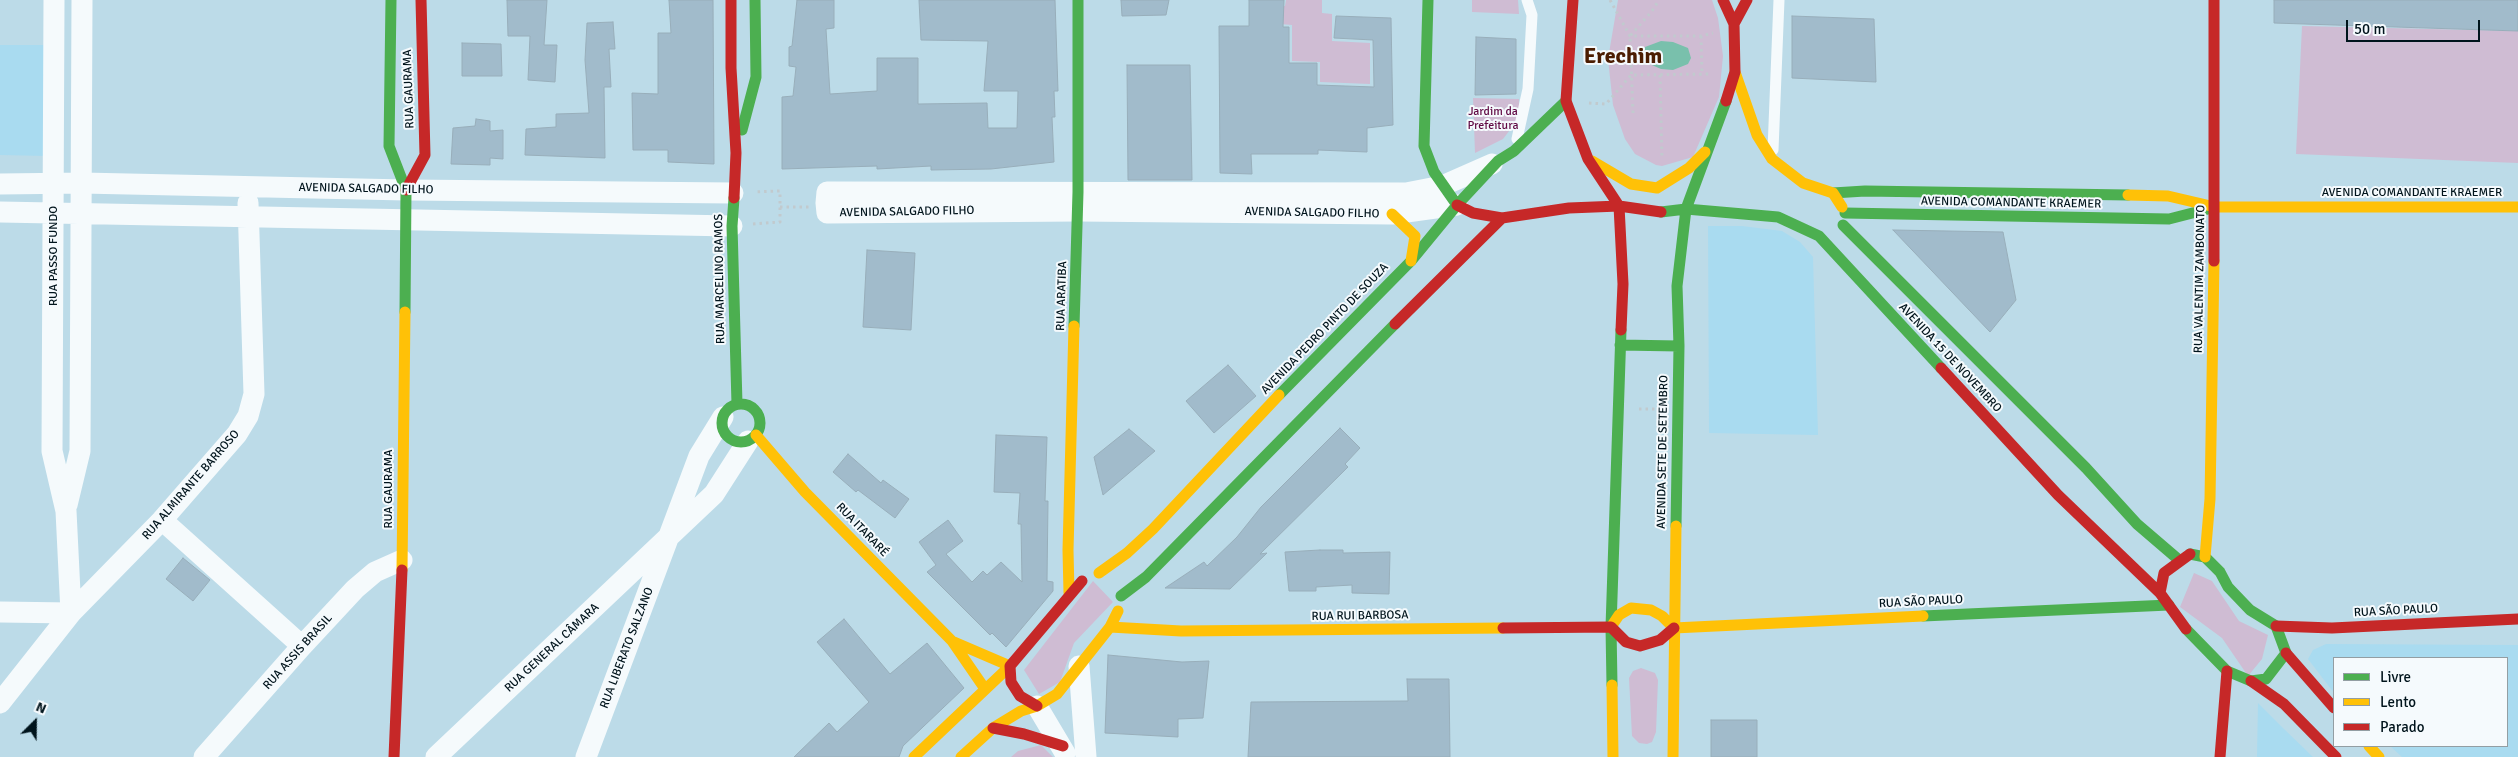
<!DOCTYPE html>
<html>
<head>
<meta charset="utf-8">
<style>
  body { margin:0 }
  #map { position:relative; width:2518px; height:757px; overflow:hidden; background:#bcdbe8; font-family:Signika,sans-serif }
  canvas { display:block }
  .legend { position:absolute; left:2333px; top:657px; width:175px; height:90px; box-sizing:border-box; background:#f5fafd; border:1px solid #939ea3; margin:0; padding:6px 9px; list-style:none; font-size:15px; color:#00141c }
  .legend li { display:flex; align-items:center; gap:10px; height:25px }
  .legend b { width:25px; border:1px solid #939ea3 }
  .north { position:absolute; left:10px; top:697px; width:50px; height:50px; -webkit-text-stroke:4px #f5fafd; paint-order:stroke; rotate:23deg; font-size:14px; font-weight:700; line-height:20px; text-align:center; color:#00141c }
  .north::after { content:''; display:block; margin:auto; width:18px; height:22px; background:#00141c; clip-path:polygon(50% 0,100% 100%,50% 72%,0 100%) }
  .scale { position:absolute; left:2346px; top:20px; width:134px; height:22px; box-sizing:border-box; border:2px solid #00141c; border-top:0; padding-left:6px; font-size:15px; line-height:18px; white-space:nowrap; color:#00141c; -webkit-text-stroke:4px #f5fafd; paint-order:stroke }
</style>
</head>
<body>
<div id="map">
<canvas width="2518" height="757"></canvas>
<ul class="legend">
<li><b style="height:6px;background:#4caf50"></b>Livre</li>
<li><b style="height:6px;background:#ffc107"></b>Lento</li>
<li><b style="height:6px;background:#c62828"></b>Parado</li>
</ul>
<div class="north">N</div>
<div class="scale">50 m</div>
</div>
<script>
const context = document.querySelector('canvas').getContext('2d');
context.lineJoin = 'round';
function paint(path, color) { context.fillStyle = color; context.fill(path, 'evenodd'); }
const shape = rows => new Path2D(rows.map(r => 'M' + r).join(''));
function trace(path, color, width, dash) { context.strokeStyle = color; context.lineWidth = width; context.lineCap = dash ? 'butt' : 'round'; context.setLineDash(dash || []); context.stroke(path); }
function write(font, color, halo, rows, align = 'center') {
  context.font = font + ' Signika,sans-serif'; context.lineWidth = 4; context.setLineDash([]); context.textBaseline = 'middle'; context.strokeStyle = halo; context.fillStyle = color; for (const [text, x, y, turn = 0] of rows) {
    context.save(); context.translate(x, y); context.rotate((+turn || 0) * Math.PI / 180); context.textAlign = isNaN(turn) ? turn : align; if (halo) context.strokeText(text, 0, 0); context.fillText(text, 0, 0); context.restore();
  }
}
const built = shape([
  [0,45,45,45,48,156,0,155],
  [1708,226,1742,226,1782,231,1800,242,1813,257,1818,435,1709,433],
  [2326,644,2518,645,2518,757,2402,757,2390,746,2507,746,2507,658,2334,658,2334,693,2308,659,2313,650],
  [2258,703,2284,729,2313,757,2257,757]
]);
const green = shape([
  [1286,0,1322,0,1322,13,1332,14,1332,41,1370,43,1370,84,1320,82,1320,62,1292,61,1292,25,1268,23,1268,6,1285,6],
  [1472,0,1518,0,1519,14,1472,12],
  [1618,0,1712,0,1718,18,1723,56,1719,97,1693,157,1662,166,1656,165,1635,154,1625,139,1613,105,1608,59],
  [2302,26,2518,31,2518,163,2296,154],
  [1473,98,1519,99,1519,118,1503,139,1475,153],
  [2194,573,2212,581,2239,621,2268,635,2262,659,2248,676,2222,638,2180,607],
  [1093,581,1113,602,1074,643,1060,682,1039,694,1024,670],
  [1641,668,1655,673,1658,680,1656,732,1652,742,1647,744,1639,743,1632,736,1629,678,1633,671],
  [1041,745,1053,757,1011,757,1018,751]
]);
const water = shape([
  [1661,41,1673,42,1688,48,1691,58,1688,64,1673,70,1661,69,1645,62,1642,53,1645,47]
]);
const building = shape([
  [507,0,547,0,544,45,557,45,555,82,528,80,530,36,508,36,507,0],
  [669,0,713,0,714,164,668,162,668,150,633,150,632,93,658,94,658,33,671,33,669,0],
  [797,0,834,0,834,28,826,29,830,94,877,91,877,58,918,58,918,104,987,103,988,128,1017,128,1018,91,984,91,988,41,921,40,919,0,1055,0,1058,91,1054,91,1055,117,1052,117,1054,162,991,169,931,170,931,166,877,169,877,166,782,169,782,97,793,96,796,67,789,66,789,47,792,46,797,0],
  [1121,0,1169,0,1166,15,1122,16,1121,0],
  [1249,0,1284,0,1283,27,1289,27,1289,63,1317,63,1317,85,1374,87,1373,40,1334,38,1336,16,1391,18,1393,125,1367,128,1367,152,1318,150,1318,154,1251,154,1252,174,1220,173,1219,26,1249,26,1249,0],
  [2274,0,2518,0,2518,31,2274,23,2274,0],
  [1792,16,1874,19,1876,82,1792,78,1792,16],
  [613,22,615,49,609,49,611,87,604,87,605,158,525,155,526,129,556,127,556,114,589,113,585,60,587,23,613,22],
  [1476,37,1516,39,1516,94,1475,95,1476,37],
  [462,43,501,44,502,76,462,76,462,43],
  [1127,65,1190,65,1192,180,1128,180,1127,65],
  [476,119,490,121,490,131,503,130,503,159,490,158,490,165,451,164,453,128,475,126,476,119],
  [1893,230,2003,232,2016,300,1990,332,1893,230],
  [867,250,915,253,911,330,863,327,867,250],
  [1228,365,1256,396,1214,433,1186,401,1228,365],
  [1340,428,1360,448,1345,464,1348,467,1260,554,1267,553,1230,589,1165,588,1204,562,1207,566,1237,537,1261,507,1340,428],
  [1129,429,1155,451,1103,495,1094,457,1129,429],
  [996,435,1047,437,1045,501,1048,501,1047,581,1053,582,1053,591,1006,647,992,633,990,635,927,572,936,565,919,542,948,520,963,541,946,554,972,582,983,571,987,575,1001,562,1022,582,1021,524,1018,524,1020,493,994,492,996,435],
  [848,454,881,483,883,480,909,499,895,518,858,490,856,492,833,472,848,454],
  [1320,550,1343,550,1343,553,1390,552,1389,594,1352,593,1352,585,1316,587,1316,591,1289,591,1285,552,1320,550],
  [183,558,210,580,193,601,166,579,183,558],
  [844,619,890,674,927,643,964,688,903,746,899,757,794,757,829,723,837,732,869,702,817,642,844,619],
  [1108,655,1182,662,1209,661,1203,718,1178,719,1178,737,1105,733,1108,655],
  [1407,679,1449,679,1450,757,1248,757,1251,702,1408,701,1407,679],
  [1711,720,1757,720,1757,757,1711,757,1711,720]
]);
const path = shape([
  [1610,0,1630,36,1701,36,1713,33],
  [1701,36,1702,74],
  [1660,75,1662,159],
  [1589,103,1606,104,1631,75,1712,74],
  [1633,113,1630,36,1652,11,1659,0],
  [780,207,809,207],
  [753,224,780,222,780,191,754,192],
  [1639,409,1656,409]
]);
const lane = shape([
  [1517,139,1528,89,1532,15,1527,0],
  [1773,150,1779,0]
]);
const street = shape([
  [54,0,52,451,66,511,71,613],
  [0,184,82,183,406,190,733,193],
  [1457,205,1392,214,1078,211,827,213,826,203,827,192,1406,193,1442,186,1492,164],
  [0,212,732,226],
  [67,505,80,451,82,0],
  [162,520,302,646],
  [0,612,71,613],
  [1079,666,1086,757],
  [0,703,71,613,162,520,237,434,248,416,254,394,248,203],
  [1037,706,1065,753],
  [204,757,302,646,355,589,375,572,402,560],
  [436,757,714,494,748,441],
  [586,757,699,456,723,417]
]);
const fast = shape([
  [391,0,389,146,406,190,405,312],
  [1428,0,1424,146,1434,172,1457,205],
  [742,130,756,77,755,0],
  [1833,193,1865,191,2128,195],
  [734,198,732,226,737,404],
  [1661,212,1686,209,1778,217,1819,236,1941,368],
  [1845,213,2169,219,2212,208],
  [1843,225,2086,468,2137,524,2179,560],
  [1074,326,1078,192,1078,0],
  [1620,345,1679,346],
  [1279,395,1411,261,1457,205,1498,161,1514,151,1566,101],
  '722 423a19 19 0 1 1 38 0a19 19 0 1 1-38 0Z',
  [1676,526,1679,346,1677,286,1686,209,1726,101],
  [1121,596,1146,577,1395,324],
  [1923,616,2169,605],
  [2186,629,2227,671,2251,681,2266,679,2286,653,2276,626,2250,610,2228,587,2220,572,2205,557,2190,554],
  [1612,685,1611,627,1621,330]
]);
const slow = shape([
  [1735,72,1757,135,1772,159,1803,183,1833,193,1842,207],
  [1592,161,1631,184,1657,188,1689,168,1705,152],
  [2128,195,2168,196,2215,207,2518,207],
  [1392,214,1415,236,1411,261],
  [756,435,805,492,952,641,985,689],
  [2205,557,2210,499,2214,261],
  [402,570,405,312],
  [1099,573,1127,553,1153,529,1279,395],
  [1069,593,1068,550,1074,326],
  [1110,627,1181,631,1503,628],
  [1611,627,1619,615,1631,608,1651,610,1662,616,1674,628],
  [1674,628,1923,616],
  [1612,685,1613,757],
  [2369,746,2379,757],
  [914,757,1010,666,954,642],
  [961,757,993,728,1021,711,1037,706,1057,694,1110,627,1118,611],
  [1673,757,1676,526]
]);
const jam = shape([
  [731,0,731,68,736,153,734,198],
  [1573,0,1566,101,1588,159,1619,206,1623,284,1621,330],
  [1723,0,1734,24,1735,72,1726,101],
  [2214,0,2214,261],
  [1734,24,1747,0],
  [406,190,425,155,421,0],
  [1457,205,1473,213,1502,218,1569,208,1619,206,1661,212],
  [1395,324,1502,218],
  [1941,368,2058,495,2160,593],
  [2276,626,2332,628,2518,619],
  [1611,627,1626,642,1640,646,1660,640,1674,628],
  [1503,628,1611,627],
  [2186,629,2160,593,2164,573,2190,554],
  [2286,653,2334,708],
  [2251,681,2284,704,2336,757],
  [1037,706,1020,696,1011,682,1010,666,1082,581],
  [993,728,1024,734,1063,746],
  [394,757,402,570],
  [2220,757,2227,671]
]);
const streetNames = [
  ["RUA GAURAMA",409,89,-92],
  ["AVENIDA SALGADO FILHO",366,189,1],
  ["AVENIDA COMANDANTE KRAEMER",2412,193],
  ["AVENIDA COMANDANTE KRAEMER",2011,203,1],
  ["AVENIDA SALGADO FILHO",907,212,-1],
  ["AVENIDA SALGADO FILHO",1312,213,1],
  ["RUA PASSO FUNDO",54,256,-90],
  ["RUA MARCELINO RAMOS",720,279,-91],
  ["RUA VALENTIM ZAMBONATO",2200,279,-89],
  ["RUA ARATIBA",1062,296,-88],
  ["AVENIDA PEDRO PINTO DE SOUZA",1325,329,-46],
  ["AVENIDA 15 DE NOVEMBRO",1950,358,47],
  ["AVENIDA SETE DE SETEMBRO",1663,452,-89],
  ["RUA ALMIRANTE BARROSO",191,485,-49],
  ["RUA GAURAMA",389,489,-90],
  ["RUA ITARARÉ",862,530,46],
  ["RUA SÃO PAULO",1921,602,-3],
  ["RUA SÃO PAULO",2396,611,-3],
  ["RUA RUI BARBOSA",1360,616,-1],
  ["RUA GENERAL CÂMARA",552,648,-43],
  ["RUA LIBERATO SALZANO",627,648,-69],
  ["RUA ASSIS BRASIL",298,652,-48]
];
const parkNames = [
  ["Jardim da",1493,112],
  ["Prefeitura",1493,126]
];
const townNames = [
  ["Erechim",1623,57]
];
paint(built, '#a9dbf0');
paint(green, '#cfbcd3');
paint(water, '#79c0ac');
paint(building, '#a1bbcb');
trace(building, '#98aeba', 1);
trace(path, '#c1cace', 3, [2.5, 4]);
trace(lane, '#f5fafc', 11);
trace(street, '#f5fafc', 21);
trace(fast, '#4caf50', 11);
trace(slow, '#ffc107', 11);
trace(jam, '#c62828', 11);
write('12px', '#00141c', '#f5fafd', streetNames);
write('12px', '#610a44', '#f5fafd', parkNames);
write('bold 22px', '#4b1d02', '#f5fafd', townNames);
</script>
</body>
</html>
